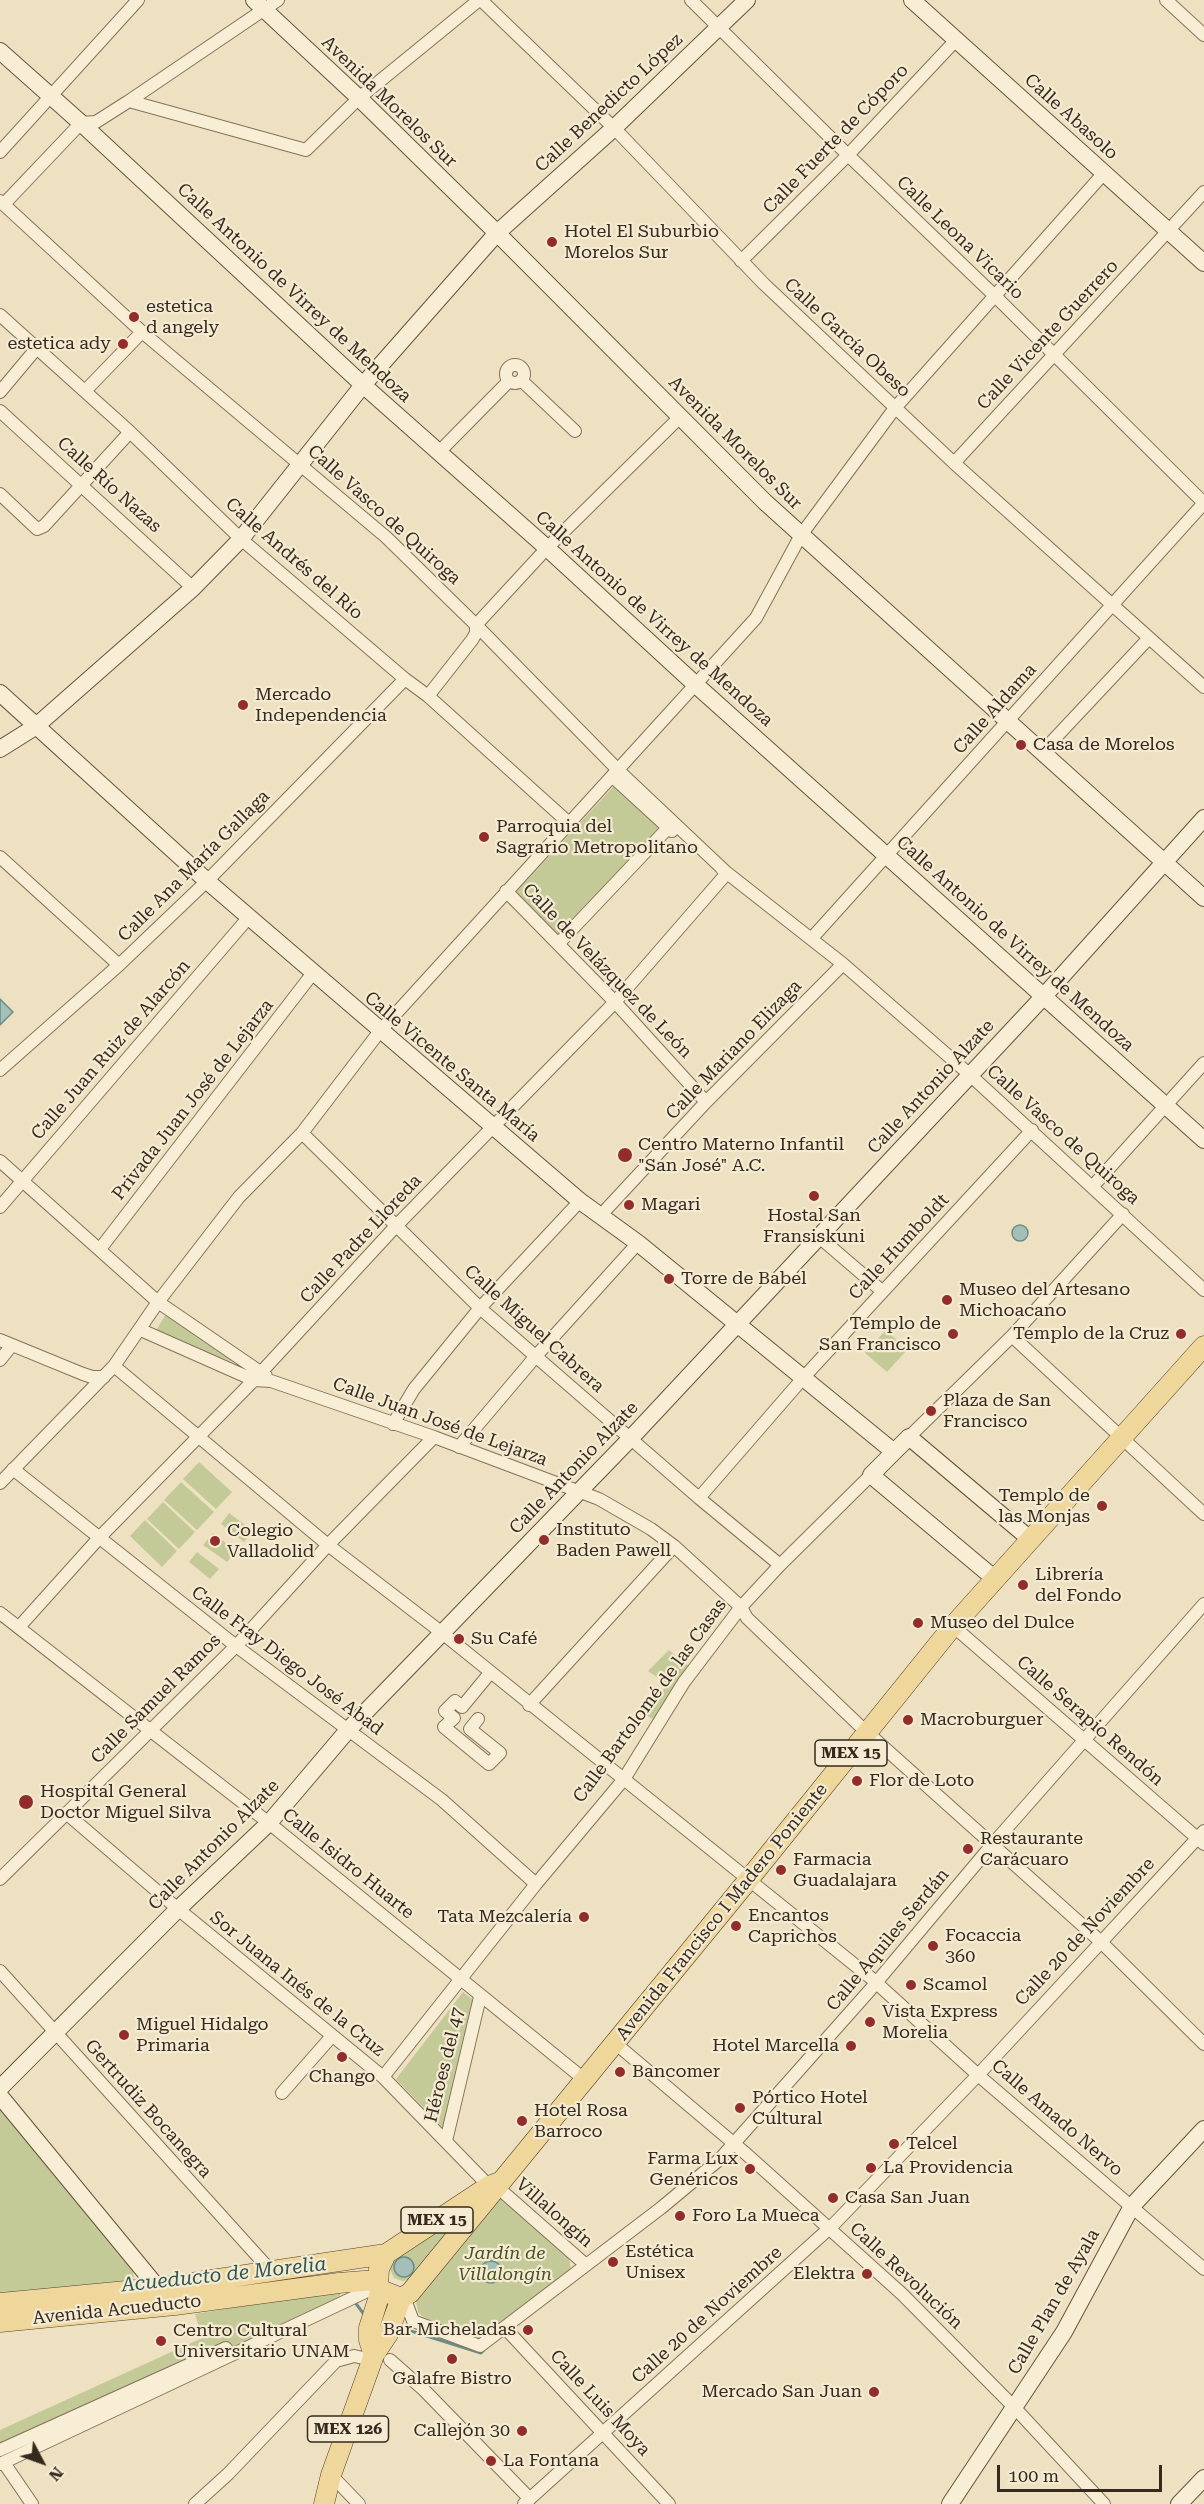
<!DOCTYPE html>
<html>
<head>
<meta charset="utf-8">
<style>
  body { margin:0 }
  #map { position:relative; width:1204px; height:2504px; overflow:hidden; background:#ede1c2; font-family:"Roboto Serif",serif }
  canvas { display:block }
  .north { position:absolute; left:12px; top:2432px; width:60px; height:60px; -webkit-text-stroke:4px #f4ebd2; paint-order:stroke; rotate:131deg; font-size:16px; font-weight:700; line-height:24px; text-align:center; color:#362a1e }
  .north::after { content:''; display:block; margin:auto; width:21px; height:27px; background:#362a1e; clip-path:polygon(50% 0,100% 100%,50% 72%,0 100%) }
  .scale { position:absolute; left:997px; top:2465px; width:165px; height:27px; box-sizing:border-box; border:3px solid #362a1e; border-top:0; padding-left:8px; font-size:18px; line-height:21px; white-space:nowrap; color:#362a1e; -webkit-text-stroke:4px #f4ebd2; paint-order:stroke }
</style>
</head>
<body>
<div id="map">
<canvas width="1204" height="2504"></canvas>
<div class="north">N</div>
<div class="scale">100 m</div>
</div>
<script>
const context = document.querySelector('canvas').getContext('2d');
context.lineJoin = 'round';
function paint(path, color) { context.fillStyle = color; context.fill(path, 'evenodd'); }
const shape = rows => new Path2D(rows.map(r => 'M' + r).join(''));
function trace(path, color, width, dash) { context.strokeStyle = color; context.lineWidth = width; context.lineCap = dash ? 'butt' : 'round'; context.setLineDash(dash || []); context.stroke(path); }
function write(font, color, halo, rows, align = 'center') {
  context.font = font + ' "Roboto Serif",serif'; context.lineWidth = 4.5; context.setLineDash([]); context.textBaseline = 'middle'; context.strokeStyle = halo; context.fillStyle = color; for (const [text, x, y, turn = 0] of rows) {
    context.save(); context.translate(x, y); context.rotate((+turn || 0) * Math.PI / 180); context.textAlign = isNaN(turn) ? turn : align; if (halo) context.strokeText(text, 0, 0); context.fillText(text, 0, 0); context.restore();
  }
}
const green = shape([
  [614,786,661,829,558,938,516,892],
  [166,1314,242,1365,156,1335,155,1332],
  [886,1330,907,1350,887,1372,865,1353],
  [199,1462,232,1492,216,1509,183,1479],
  [181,1482,214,1512,197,1530,164,1500],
  [163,1502,195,1532,179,1549,147,1519],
  [229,1513,253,1531,244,1542,221,1524],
  [145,1520,177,1551,162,1567,130,1536],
  [213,1533,236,1551,227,1562,203,1545],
  [197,1552,219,1569,210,1579,189,1562],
  [669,1650,691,1668,654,1720,646,1715,667,1684,648,1671],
  [463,1992,473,2000,443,2128,396,2079],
  [0,2107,133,2266,134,2286,0,2298],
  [499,2197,569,2257,571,2271,481,2341,423,2317,418,2312,416,2301],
  [444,2229,448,2233,409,2280,402,2281,394,2278,389,2267,395,2255],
  [403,2257,409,2259,413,2263,407,2276,401,2276,397,2260],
  [334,2290,340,2293,341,2299,0,2461,0,2430,202,2338,195,2314]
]);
const water = shape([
  [0,999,13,1012,0,1025,0,999],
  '1012 1233a8 8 0 1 1 16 0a8 8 0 1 1-16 0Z',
  '394 2267a10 10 0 1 1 20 0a10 10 0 1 1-20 0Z',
  '480 2272a11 11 0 1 1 22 0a11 11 0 1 1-22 0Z'
]);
const stream = shape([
  [354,2301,366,2317],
  [398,2327,481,2353,483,2351]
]);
const street = shape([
  [481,0,614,128,764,284,954,463,1204,687],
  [691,0,848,155,996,297,1204,503],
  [1166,0,1204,35],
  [129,101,306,150,359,98,479,0],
  [0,152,138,0],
  [0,201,142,332,386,537,476,625,619,771,727,873],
  [4,204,81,123,96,122,129,101,278,0],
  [741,261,848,155,956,40],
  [0,315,130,432,241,539,405,679,428,696,570,824],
  '506 374a9 9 0 1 1 18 0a9 9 0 1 1-18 0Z',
  [521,380,575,431],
  [85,391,142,332],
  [0,392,36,349],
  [0,411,193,588],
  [439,452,509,381],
  [954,463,1204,192],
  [0,494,37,529,44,526,130,432],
  [428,696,472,640,476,633,476,625,547,548,681,416],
  [1043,751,1149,638],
  [613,777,672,831],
  [0,857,119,965],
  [722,869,843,964,969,1074,1204,1290],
  [506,891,615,1002,706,1102],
  [812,938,1204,503],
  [558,944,668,828],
  [0,1070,119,965,207,881,405,679],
  [302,1133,480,1308,699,1498,780,1565],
  [0,1161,158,1302,266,1376],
  [1093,1186,1204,1063],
  [0,1207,249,917],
  [601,1215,706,1102,843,964],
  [818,1236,882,1291],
  [100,1249,313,973],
  [141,1330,254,1380,271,1381,434,1437,599,1499,651,1529,674,1546,741,1607,747,1618,860,1726,1100,1941,1204,2044],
  [1012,1336,1204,1514],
  [0,1340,83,1374,92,1377,104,1377],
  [0,1360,12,1345],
  [114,1366,328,1545,441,1632,871,1978,978,2075,1204,2269],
  [393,1424,414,1389,480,1308,580,1201],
  [909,1437,1012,1336,1123,1214],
  [459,1447,536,1356,638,1243],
  [13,1469,236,1646,442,1800,536,1884],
  [0,1483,114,1366,158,1302,239,1197,302,1133,380,1031,756,618,801,535,895,408,1104,173],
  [699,1498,804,1377,1032,1130],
  [0,1613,269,1823,585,2080],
  [953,1626,1204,1844],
  [19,1627,99,1538,254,1380,396,1226,615,1002,727,873],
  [529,1705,674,1546],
  [478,1719,470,1729,500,1753,489,1764,444,1727,454,1718,445,1711,455,1701,462,1707,490,1673],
  [66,1813,178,1909,383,2077,489,2186,503,2192,586,2265],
  [0,1879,236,1646,328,1545,434,1437],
  [0,1971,271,2271],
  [615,2043,744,2152,902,2294,1014,2407,1104,2504],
  [383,2077,536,1884,624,1779,684,1682,741,1607,780,1565,871,1475],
  [282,2093,332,2036],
  [446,2141,480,1997],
  [404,2297,413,2321,480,2346,661,2208,720,2159,870,1990,991,1846,1204,1604],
  [505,2328,669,2504],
  [390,2360,424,2390,530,2499],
  [0,2450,226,2348],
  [4,2463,32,2504],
  [0,2464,378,2286],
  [331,2475,359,2504],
  [195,2504,228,2474,336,2361,354,2356,372,2360],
  [524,2504,833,2225,978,2075,1204,1831]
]);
const secondary = shape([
  [254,0,359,98,497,233,765,502,1204,898],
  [912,0,1204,263],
  [0,51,81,123,363,385,547,548,696,685,1204,1140],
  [0,693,207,881,580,1201,638,1243,894,1452],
  [0,749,35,727,193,588,241,539,363,385,497,233,614,128,747,0],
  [995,1579,871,1475,909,1437,1030,1539],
  [0,2088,178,1909,269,1823,348,1730,630,1439,1044,996,1204,818],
  [0,2096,158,2288],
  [950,2504,1064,2332,1132,2206,1204,2129],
  [1179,2504,1204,2478]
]);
const primary = shape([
  [502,2181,489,2186,386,2254,379,2269,378,2286,381,2290,401,2298,410,2293,749,1879,953,1626,1204,1346],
  [0,2303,158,2288,386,2254],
  [0,2322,175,2305,339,2283,376,2280],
  [374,2355,369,2340,369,2328,381,2290],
  [324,2504,331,2475,374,2355,388,2334,401,2298]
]);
const markers = [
  [552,242,6,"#932d2b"],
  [134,317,6,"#932d2b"],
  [123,344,6,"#932d2b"],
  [243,705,6,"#932d2b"],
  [1021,745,6,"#932d2b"],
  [484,837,6,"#932d2b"],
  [625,1155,8,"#932d2b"],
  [814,1196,6,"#932d2b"],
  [629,1205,6,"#932d2b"],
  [669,1279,6,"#932d2b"],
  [947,1300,6,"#932d2b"],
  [953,1334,6,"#932d2b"],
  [1181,1334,6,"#932d2b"],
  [931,1411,6,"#932d2b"],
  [1102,1506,6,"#932d2b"],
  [544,1540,6,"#932d2b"],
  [215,1541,6,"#932d2b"],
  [1023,1585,6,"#932d2b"],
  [918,1623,6,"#932d2b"],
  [459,1639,6,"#932d2b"],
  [908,1720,6,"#932d2b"],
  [857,1781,6,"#932d2b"],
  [26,1802,8,"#932d2b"],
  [968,1849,6,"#932d2b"],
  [781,1870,6,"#932d2b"],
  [584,1917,6,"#932d2b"],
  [736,1926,6,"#932d2b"],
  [933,1946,6,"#932d2b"],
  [911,1985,6,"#932d2b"],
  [870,2022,6,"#932d2b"],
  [124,2035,6,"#932d2b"],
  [851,2046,6,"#932d2b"],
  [342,2057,6,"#932d2b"],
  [620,2072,6,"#932d2b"],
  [740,2108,6,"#932d2b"],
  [522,2121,6,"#932d2b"],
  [894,2144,6,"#932d2b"],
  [871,2168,6,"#932d2b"],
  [750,2169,6,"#932d2b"],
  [833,2198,6,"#932d2b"],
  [680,2216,6,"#932d2b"],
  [613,2262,6,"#932d2b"],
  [867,2274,6,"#932d2b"],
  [528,2330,6,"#932d2b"],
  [161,2341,6,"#932d2b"],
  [452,2359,6,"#932d2b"],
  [874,2392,6,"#932d2b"],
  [522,2431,6,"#932d2b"],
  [491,2461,6,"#932d2b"]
];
const shields = [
  [851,1753,72],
  [437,2220,72],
  [348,2429,81]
];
const shieldNames = [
  ["MEX 15",851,1753],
  ["MEX 15",437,2220],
  ["MEX 126",348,2429]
];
const streetNames = [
  ["Avenida Morelos Sur",389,102,44],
  ["Calle Benedicto López",609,103,-43],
  ["Calle Abasolo",1071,117,42],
  ["Calle Fuerte de Cóporo",836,139,-46],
  ["Calle Leona Vicario",960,238,44],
  ["Calle Antonio de Virrey de Mendoza",294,293,43],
  ["Calle Vicente Guerrero",1048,335,-47],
  ["Calle García Obeso",847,338,43],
  ["Avenida Morelos Sur",735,443,45],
  ["Calle Río Nazas",109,485,42],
  ["Calle Vasco de Quiroga",384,515,42],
  ["Calle Andrés del Río",294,559,41],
  ["Calle Antonio de Virrey de Mendoza",654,619,42],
  ["Calle Aldama",995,709,-48],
  ["Calle Ana María Gallaga",194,866,-45],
  ["Calle Antonio de Virrey de Mendoza",1015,944,42],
  ["Calle de Velázquez de León",607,971,46],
  ["Calle Juan Ruiz de Alarcón",111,1050,-49],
  ["Calle Mariano Elizaga",734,1050,-46],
  ["Calle Vicente Santa María",452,1067,40],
  ["Calle Antonio Alzate",931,1087,-47],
  ["Privada Juan José de Lejarza",193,1100,-52],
  ["Calle Vasco de Quiroga",1063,1135,42],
  ["Calle Padre Lloreda",361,1239,-47],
  ["Calle Humboldt",899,1247,-47],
  ["Calle Miguel Cabrera",534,1329,42],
  ["Calle Juan José de Lejarza",440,1422,20],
  ["Calle Antonio Alzate",574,1468,-46],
  ["Calle Fray Diego José Abad",287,1661,37],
  ["Calle Samuel Ramos",156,1699,-45],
  ["Calle Bartolomé de las Casas",650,1701,-54],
  ["Calle Serapio Rendón",1090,1721,41],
  ["Calle Antonio Alzate",214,1845,-45],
  ["Calle Isidro Huarte",348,1864,39],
  ["Avenida Francisco I Madero Poniente",722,1912,-51],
  ["Calle 20 de Noviembre",1085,1932,-47],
  ["Calle Aquiles Serdán",888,1940,-50],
  ["Sor Juana Inés de la Cruz",297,1984,39],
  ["Héroes del 47",445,2065,-76],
  ["Gertrudiz Bocanegra",148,2109,48],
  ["Calle Amado Nervo",1057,2118,41],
  ["Villalongín",554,2213,41],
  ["Calle Revolución",906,2276,43],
  ["Calle Plan de Ayala",1054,2302,-60],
  ["Avenida Acueducto",117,2310,-6],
  ["Calle 20 de Noviembre",707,2315,-42],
  ["Calle Luis Moya",600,2403,47]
];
const poiNames = [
  ["Hotel El Suburbio",564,232],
  ["Morelos Sur",564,253],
  ["estetica",146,307],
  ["d angely",146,328],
  ["estetica ady",111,344,"right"],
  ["Mercado",255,695],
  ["Independencia",255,716],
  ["Casa de Morelos",1033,745],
  ["Parroquia del",496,827],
  ["Sagrario Metropolitano",496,848],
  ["Centro Materno Infantil",638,1145],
  ["\"San José\" A.C.",638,1166],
  ["Magari",641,1205],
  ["Hostal San",814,1216,"center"],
  ["Fransiskuni",814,1237,"center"],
  ["Torre de Babel",681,1279],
  ["Museo del Artesano",959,1290],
  ["Michoacano",959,1311],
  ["Templo de",941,1324,"right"],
  ["San Francisco",941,1345,"right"],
  ["Templo de la Cruz",1169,1334,"right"],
  ["Plaza de San",943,1401],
  ["Francisco",943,1422],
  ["Templo de",1090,1496,"right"],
  ["las Monjas",1090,1517,"right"],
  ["Instituto",556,1530],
  ["Baden Pawell",556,1551],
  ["Colegio",227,1531],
  ["Valladolid",227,1552],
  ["Librería",1035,1575],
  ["del Fondo",1035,1596],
  ["Museo del Dulce",930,1623],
  ["Su Café",471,1639],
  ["Macroburguer",920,1720],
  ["Flor de Loto",869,1781],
  ["Hospital General",40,1792],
  ["Doctor Miguel Silva",40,1813],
  ["Restaurante",980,1839],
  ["Carácuaro",980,1860],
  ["Farmacia",793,1860],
  ["Guadalajara",793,1881],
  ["Encantos",748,1916],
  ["Caprichos",748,1937],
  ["Tata Mezcalería",572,1917,"right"],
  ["Focaccia",945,1936],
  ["360",945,1957],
  ["Scamol",923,1985],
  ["Vista Express",882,2012],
  ["Morelia",882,2033],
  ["Miguel Hidalgo",136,2025],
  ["Primaria",136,2046],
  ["Hotel Marcella",839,2046,"right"],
  ["Bancomer",632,2072],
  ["Chango",342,2077,"center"],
  ["Pórtico Hotel",752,2098],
  ["Cultural",752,2119],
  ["Hotel Rosa",534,2111],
  ["Barroco",534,2132],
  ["Telcel",906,2144],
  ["Farma Lux",738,2159,"right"],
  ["Genéricos",738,2180,"right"],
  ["La Providencia",883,2168],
  ["Casa San Juan",845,2198],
  ["Foro La Mueca",692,2216],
  ["Estética",625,2252],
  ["Unisex",625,2273],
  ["Elektra",855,2274,"right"],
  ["Bar Micheladas",516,2330,"right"],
  ["Centro Cultural",173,2331],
  ["Universitario UNAM",173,2352],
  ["Galafre Bistro",452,2379,"center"],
  ["Mercado San Juan",862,2392,"right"],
  ["Callejón 30",510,2431,"right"],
  ["La Fontana",503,2461]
];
const parkNames = [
  ["Jardín de",505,2254],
  ["Villalongín",505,2275]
];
const waterNames = [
  ["Acueducto de Morelia",224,2275,-6]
];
paint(green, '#c3ca97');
paint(water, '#a4bfb8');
trace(water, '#6c8d86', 1.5);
trace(stream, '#6c8d86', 3);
trace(street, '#86725a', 14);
trace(secondary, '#68533d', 18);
trace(primary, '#54412e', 21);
trace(street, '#f8eed5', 12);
trace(secondary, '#f8eed5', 16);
trace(primary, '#efd79b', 20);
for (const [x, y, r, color] of markers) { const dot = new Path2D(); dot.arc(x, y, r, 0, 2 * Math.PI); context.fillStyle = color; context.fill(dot); trace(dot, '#f4ebd2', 2); }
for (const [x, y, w] of shields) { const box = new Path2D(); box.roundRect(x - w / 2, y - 13, w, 26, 4.5); context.fillStyle = '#f4ebd2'; context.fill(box); trace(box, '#362a1e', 1.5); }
write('bold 16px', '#362a1e', null, shieldNames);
write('18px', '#362a1e', '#f4ebd2', streetNames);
write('18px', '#362a1e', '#f4ebd2', poiNames, 'left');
write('italic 18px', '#465225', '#f4ebd2', parkNames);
write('italic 20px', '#2d5654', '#f4ebd2', waterNames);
</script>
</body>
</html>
